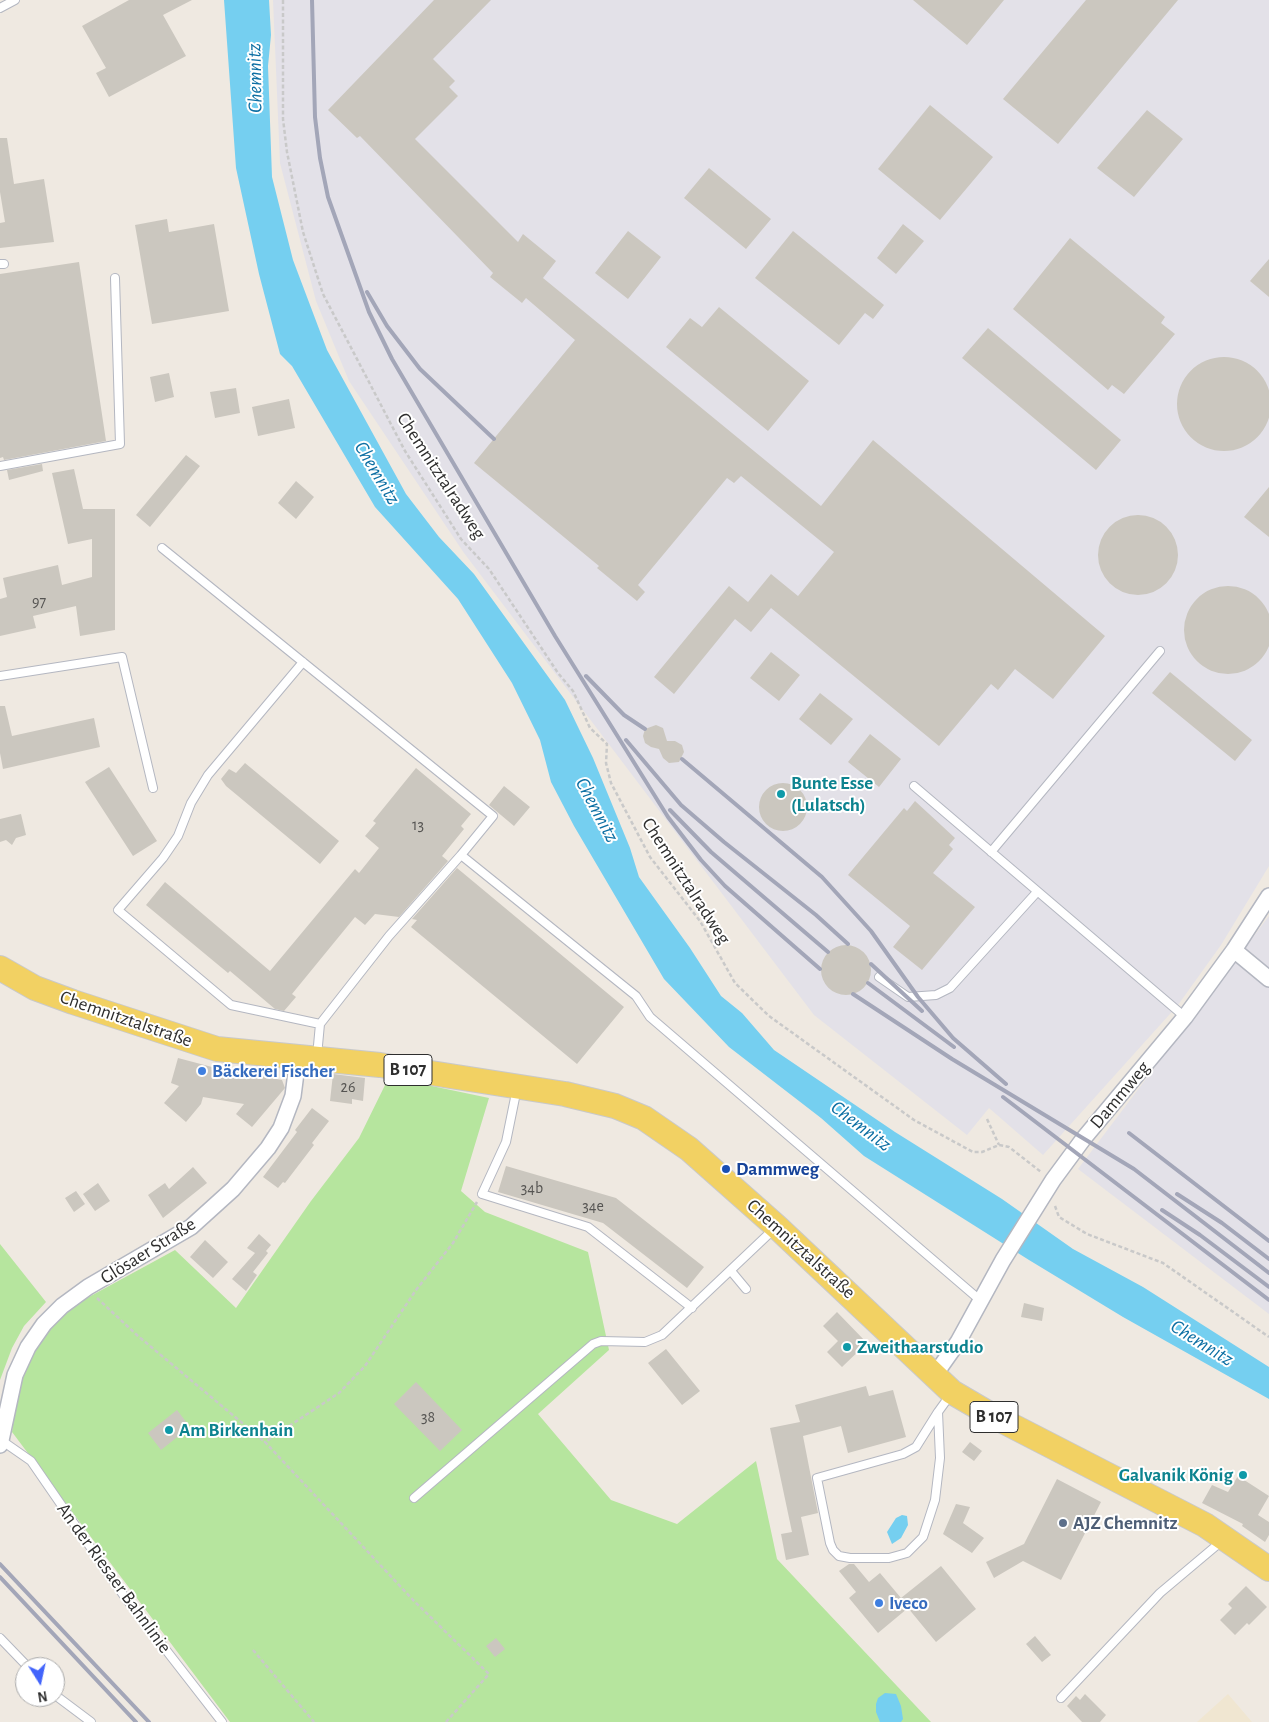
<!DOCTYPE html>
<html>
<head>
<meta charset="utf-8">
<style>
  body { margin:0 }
  #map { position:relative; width:1269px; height:1722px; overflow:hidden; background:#efe9e1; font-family:"Alegreya Sans",sans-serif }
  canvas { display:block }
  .north { position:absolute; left:15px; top:1657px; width:50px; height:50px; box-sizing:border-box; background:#fff; border:1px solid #ababab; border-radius:50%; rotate:170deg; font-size:14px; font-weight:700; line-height:20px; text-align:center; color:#2e2e2e }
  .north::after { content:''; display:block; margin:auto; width:18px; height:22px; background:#4264fb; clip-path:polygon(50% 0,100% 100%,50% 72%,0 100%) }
</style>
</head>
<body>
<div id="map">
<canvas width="1269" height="1722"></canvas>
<div class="north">N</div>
</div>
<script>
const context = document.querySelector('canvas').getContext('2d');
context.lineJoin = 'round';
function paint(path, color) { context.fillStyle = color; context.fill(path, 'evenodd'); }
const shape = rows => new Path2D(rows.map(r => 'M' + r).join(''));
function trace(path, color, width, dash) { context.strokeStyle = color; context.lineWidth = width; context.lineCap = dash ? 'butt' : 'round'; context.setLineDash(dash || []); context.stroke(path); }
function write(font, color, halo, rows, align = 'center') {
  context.font = font + ' "Alegreya Sans",sans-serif'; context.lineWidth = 4; context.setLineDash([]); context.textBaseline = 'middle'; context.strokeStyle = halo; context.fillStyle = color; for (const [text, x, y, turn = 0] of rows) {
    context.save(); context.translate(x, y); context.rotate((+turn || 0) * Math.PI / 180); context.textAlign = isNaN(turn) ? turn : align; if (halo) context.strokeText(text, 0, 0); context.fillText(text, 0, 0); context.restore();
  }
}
const industrial = shape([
  [273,0,1269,0,1269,866,1221,945,1178,1005,1043,1155,989,1108,967,1135,814,1015,464,553,349,381,316,301,280,163],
  [1269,916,1269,1314,1078,1169]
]);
const education = shape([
  [1228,1694,1252,1722,1197,1722]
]);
const green = shape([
  [389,1077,489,1098,461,1191,485,1212,588,1252,609,1350,538,1414,611,1500,677,1524,756,1461,777,1559,931,1722,230,1722,12,1432,15,1410,28,1355,48,1327,87,1298,175,1250,236,1308,311,1201,359,1138],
  [0,1244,46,1302,24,1326,12,1348,0,1380]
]);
const water = shape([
  [224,0,269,0,271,35,268,66,272,177,293,260,327,350,406,494,439,537,474,574,565,700,593,758,630,848,639,877,690,948,721,996,742,1013,774,1050,895,1132,1002,1199,1073,1249,1143,1287,1269,1367,1269,1399,1123,1317,1029,1260,864,1156,821,1118,729,1047,664,979,574,826,551,782,540,740,512,683,458,599,375,507,292,366,280,354,259,274,236,168],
  [902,1515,907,1516,908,1525,901,1538,892,1544,887,1532,896,1518],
  [885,1693,896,1694,901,1706,903,1719,901,1722,880,1722,876,1712,876,1704,878,1698]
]);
const building = shape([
  [129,0,192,0,163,15,186,56,109,97,96,73,106,68,82,26],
  [434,0,491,0,433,59,455,81,449,87,458,96,415,139,518,242,523,234,556,261,543,278,821,506,873,440,1105,636,1053,699,1015,669,998,690,991,684,939,746,771,608,751,632,735,619,674,694,654,677,729,586,748,602,771,574,798,596,834,552,741,476,734,483,727,478,638,585,645,592,637,601,597,568,599,566,474,463,575,340,526,298,522,303,490,277,493,273,360,136,357,138,328,110],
  [913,0,1004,0,967,45],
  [1086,0,1178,0,1058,144,1003,99],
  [930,105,993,157,940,220,878,169],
  [1147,110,1183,139,1134,197,1097,168],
  [0,138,7,138,14,184,44,179,54,242,0,248,0,223,5,222,0,192],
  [709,168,771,219,746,249,684,198],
  [167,219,169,232,214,224,229,311,152,324,135,225],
  [903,224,924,241,896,274,877,258],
  [628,231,661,257,628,299,595,273],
  [793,231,884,305,873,319,865,313,839,345,755,278],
  [1070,238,1165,317,1161,323,1175,334,1124,394,1112,385,1108,390,1013,309],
  [1269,259,1269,297,1250,281],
  [79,262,106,441,4,460,3,457,0,458,0,274],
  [719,307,809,381,768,431,666,347,690,318,702,327],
  [988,328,1121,440,1096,470,962,358],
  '1177 404a47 47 0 1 1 94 0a47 47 0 1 1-94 0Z',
  [169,373,174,397,155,402,150,377],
  [236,388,240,413,215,418,210,392],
  [289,399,295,428,258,436,252,407],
  [186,455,200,466,150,527,136,515],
  [42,464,43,471,9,480,7,470],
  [74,469,83,509,115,509,115,630,80,636,76,606,33,616,36,628,0,636,0,599,7,597,3,578,58,565,62,585,92,577,92,539,68,544,52,473],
  [296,481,314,497,296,519,278,503],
  [1269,487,1269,537,1244,517],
  '1098 555a40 40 0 1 1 80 0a40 40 0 1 1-80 0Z',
  '1184 630a44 44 0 1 1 88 0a44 44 0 1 1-88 0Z',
  [771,652,800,675,779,701,750,678],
  [1170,672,1252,740,1235,761,1152,693],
  [820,693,853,719,831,745,799,719],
  [0,706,5,706,12,736,94,718,100,747,3,769,0,753],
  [656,725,663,728,667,741,675,741,682,745,684,752,679,762,669,763,663,758,659,749,651,747,645,743,643,736,645,729],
  [870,734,901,759,879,787,848,762],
  [245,763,339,841,320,864,226,786,221,779,229,769,236,773],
  [109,767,157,841,133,856,85,782],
  [416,768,471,814,461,826,464,829,442,856,448,861,399,917,375,914,365,925,355,917,292,994,296,997,284,1011,275,1009,230,971,228,973,146,905,165,882,270,971,355,869,359,873,379,848,365,836,376,823,373,821],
  '759 807a24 24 0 1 1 48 0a24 24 0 1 1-48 0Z',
  [504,786,530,807,514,826,489,805],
  [915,801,955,838,949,845,953,849,933,873,975,907,922,970,893,947,910,926,848,875,904,808,907,811],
  [21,814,26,835,16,838,12,845,6,840,0,842,0,819],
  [457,868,624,1007,577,1064,411,927,417,920,412,919],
  '821 970a25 25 0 1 1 50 0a25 25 0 1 1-50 0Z',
  [178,1058,212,1067,282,1080,285,1088,252,1127,236,1114,244,1104,203,1097,201,1104,186,1122,164,1103,179,1086,171,1083],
  [333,1074,365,1078,363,1101,352,1099,352,1104,330,1101],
  [312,1108,329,1121,312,1143,314,1145,285,1183,283,1182,278,1188,263,1177,297,1132,295,1130],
  [506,1166,616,1198,704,1267,687,1288,603,1223,498,1192],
  [193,1167,207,1183,163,1218,148,1195,165,1183,169,1189],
  [98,1183,110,1201,95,1211,83,1194],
  [76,1191,85,1204,74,1212,65,1198],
  [259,1234,271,1245,266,1251,268,1253,253,1272,257,1275,246,1291,232,1279,255,1253,247,1248],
  [205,1240,228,1262,213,1278,190,1257],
  [1024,1303,1044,1308,1042,1321,1021,1317],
  [837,1312,867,1343,842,1367,827,1352,838,1341,823,1326],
  [666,1349,700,1391,682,1405,648,1363],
  [416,1382,462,1430,440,1451,394,1404],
  [866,1386,869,1396,893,1390,906,1437,848,1453,841,1426,803,1436,818,1513,801,1517,809,1555,786,1560,781,1534,792,1532,770,1428,800,1422,795,1405],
  [177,1410,190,1427,161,1450,148,1433],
  [970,1442,982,1451,974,1461,962,1452],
  [1238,1476,1269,1496,1258,1515,1269,1522,1269,1535,1265,1542,1242,1526,1243,1524,1202,1503,1212,1485,1228,1492],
  [1057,1479,1101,1502,1061,1580,1023,1561,994,1578,986,1562,1024,1544],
  [956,1504,970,1507,963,1523,984,1538,972,1553,943,1534],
  [849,1564,854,1564,869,1582,880,1573,901,1598,941,1566,976,1609,936,1642,908,1608,878,1633,849,1598,856,1592,839,1571],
  [1246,1586,1267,1607,1249,1625,1247,1623,1235,1635,1220,1620,1232,1608,1228,1604],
  [1035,1636,1051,1655,1042,1662,1026,1644],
  [496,1638,505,1649,495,1657,486,1646],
  [1085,1694,1106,1715,1100,1722,1082,1722,1067,1706,1076,1696,1080,1700]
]);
const path = shape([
  [283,0,283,119,287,152,303,232,323,294,405,451,461,539,489,569,558,673,573,691,590,728,607,744,606,763,611,783,650,857,700,921,735,983,769,1016,914,1120,973,1152,982,1152,999,1145,1009,1147,1041,1172],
  [987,1119,999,1145],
  [1055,1206,1059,1217,1087,1234,1163,1263,1269,1337],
  [97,1298,138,1336,265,1442],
  [253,1650,314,1722],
  [446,1722,489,1674,413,1600,265,1442,339,1393,365,1366,416,1290,453,1243,477,1202]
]);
const lane = shape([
  [0,8,15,0],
  [0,264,4,264],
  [0,466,120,444,115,278],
  [162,548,493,816,461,855,636,996,650,1017,981,1301],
  [303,662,208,775,191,803,178,836,163,858,118,910,231,1005,320,1024],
  [0,676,122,657,153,788],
  [914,786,1185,1017],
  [991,852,1160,651],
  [879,977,908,997,936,995,950,988,1037,892],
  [317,1056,320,1024,389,936,461,855],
  [517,1088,506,1142,482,1194,588,1227,692,1308],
  [731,1271,746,1289],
  [938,1412,916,1447,903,1454,817,1478,830,1543,833,1550,839,1556,850,1558,889,1558,907,1553,923,1537,935,1500,940,1458,938,1412,951,1394],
  [1,1440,31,1461,124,1596,222,1722],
  [414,1498,593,1344,601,1341,645,1342,662,1335,775,1228],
  [0,1638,28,1667],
  [55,1695,91,1722],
  [1061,1698,1160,1593,1223,1540]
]);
const street = shape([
  [1234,950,1269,979],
  [934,1376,958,1342,1003,1260,1053,1180,1084,1138,1185,1017,1234,950,1269,896],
  [0,1445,15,1375,28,1347,44,1324,62,1306,88,1287,191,1227,233,1189,268,1148,281,1128,293,1096,298,1057]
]);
const primary = shape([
  [0,968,35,988,73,1002,217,1049,380,1065,565,1094,615,1106,644,1118,689,1149,777,1227,952,1392,993,1416,1205,1525,1269,1569]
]);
const rail = shape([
  [312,0,315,117,320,158,328,197,369,312,392,359,555,636,668,817,701,860,725,886,820,969],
  [367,292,387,326,420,369,494,439],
  [586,676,624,715,645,729],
  [626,740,681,805,724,842,816,915,848,944],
  [682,759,822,877,871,931,918,997,953,1038,1006,1084],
  [670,810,711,852,828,952],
  [871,964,922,1011],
  [868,983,954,1047],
  [853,994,952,1059,1134,1169,1269,1273],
  [1003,1097,1269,1300],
  [1129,1133,1269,1241],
  [1177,1194,1222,1223,1269,1259],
  [1162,1210,1200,1235,1269,1287],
  [0,1564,149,1722],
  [0,1577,136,1722]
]);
const markers = [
  [781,794,5,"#0f9aa8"],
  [202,1071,5,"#3f7fe0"],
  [726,1169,5,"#1a4fb4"],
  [847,1347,5,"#0f9aa8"],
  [169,1430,5,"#0f9aa8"],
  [1243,1475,5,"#0f9aa8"],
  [1063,1523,5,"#5c6f8a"],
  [879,1603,5,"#3f7fe0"]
];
const numberNames = [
  ["97",39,602],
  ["13",418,825],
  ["26",348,1087],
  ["34b",532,1188],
  ["34e",593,1206],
  ["38",428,1417]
];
const shields = [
  [408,1070,48],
  [994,1417,48]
];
const shieldNames = [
  ["B 107",408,1070],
  ["B 107",994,1417]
];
const streetNames = [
  ["Chemnitztalradweg",441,476,57],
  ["Chemnitztalradweg",686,881,57],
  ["Chemnitztalstraße",126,1019,19],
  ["Dammweg",1120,1095,-50],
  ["Chemnitztalstraße",801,1249,42],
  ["Glösaer Straße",148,1251,-32],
  ["An der Riesaer Bahnlinie",114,1578,54]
];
const cultureNames = [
  ["Bunte Esse",791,783],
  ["(Lulatsch)",791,805],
  ["Zweithaarstudio",857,1347],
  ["Am Birkenhain",179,1430],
  ["Galvanik König",1233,1475,"right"]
];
const shopNames = [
  ["Bäckerei Fischer",212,1071],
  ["Iveco",889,1603]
];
const transitNames = [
  ["Dammweg",736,1169]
];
const serviceNames = [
  ["AJZ Chemnitz",1073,1523]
];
const waterNames = [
  ["Chemnitz",255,78,-91],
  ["Chemnitz",377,473,59],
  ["Chemnitz",597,810,62],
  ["Chemnitz",861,1126,37],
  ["Chemnitz",1202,1343,32]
];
paint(industrial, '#e3e1e8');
paint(education, '#f0e6d1');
paint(green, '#b6e59e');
paint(water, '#75cff0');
paint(building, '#cbc7bf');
trace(lane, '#b4b7c1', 10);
trace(street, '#b4b7c1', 18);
trace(primary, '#c9c9c9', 26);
trace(path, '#c9c9c9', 2.5, [4, 2.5]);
trace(lane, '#fff', 8);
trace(street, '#fff', 15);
trace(primary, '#f2d163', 24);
trace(rail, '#a3a6b8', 4);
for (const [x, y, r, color] of markers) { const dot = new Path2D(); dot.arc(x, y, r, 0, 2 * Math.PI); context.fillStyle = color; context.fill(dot); trace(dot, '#fff', 2); }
write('16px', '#555452', null, numberNames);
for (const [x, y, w] of shields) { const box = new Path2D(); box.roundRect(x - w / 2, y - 15.5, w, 31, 4); context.fillStyle = '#fff'; context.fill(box); trace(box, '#2e2e2e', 1); }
write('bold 18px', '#2e2e2e', null, shieldNames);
write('19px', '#2e2e2e', '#fff', streetNames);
write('bold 19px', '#0d838f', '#fff', cultureNames, 'left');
write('bold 19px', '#366cbe', '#fff', shopNames, 'left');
write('bold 19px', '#164399', '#fff', transitNames, 'left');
write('bold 19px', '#4e5e75', '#fff', serviceNames, 'left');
write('italic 20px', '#0d6fa3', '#fff', waterNames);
</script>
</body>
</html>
